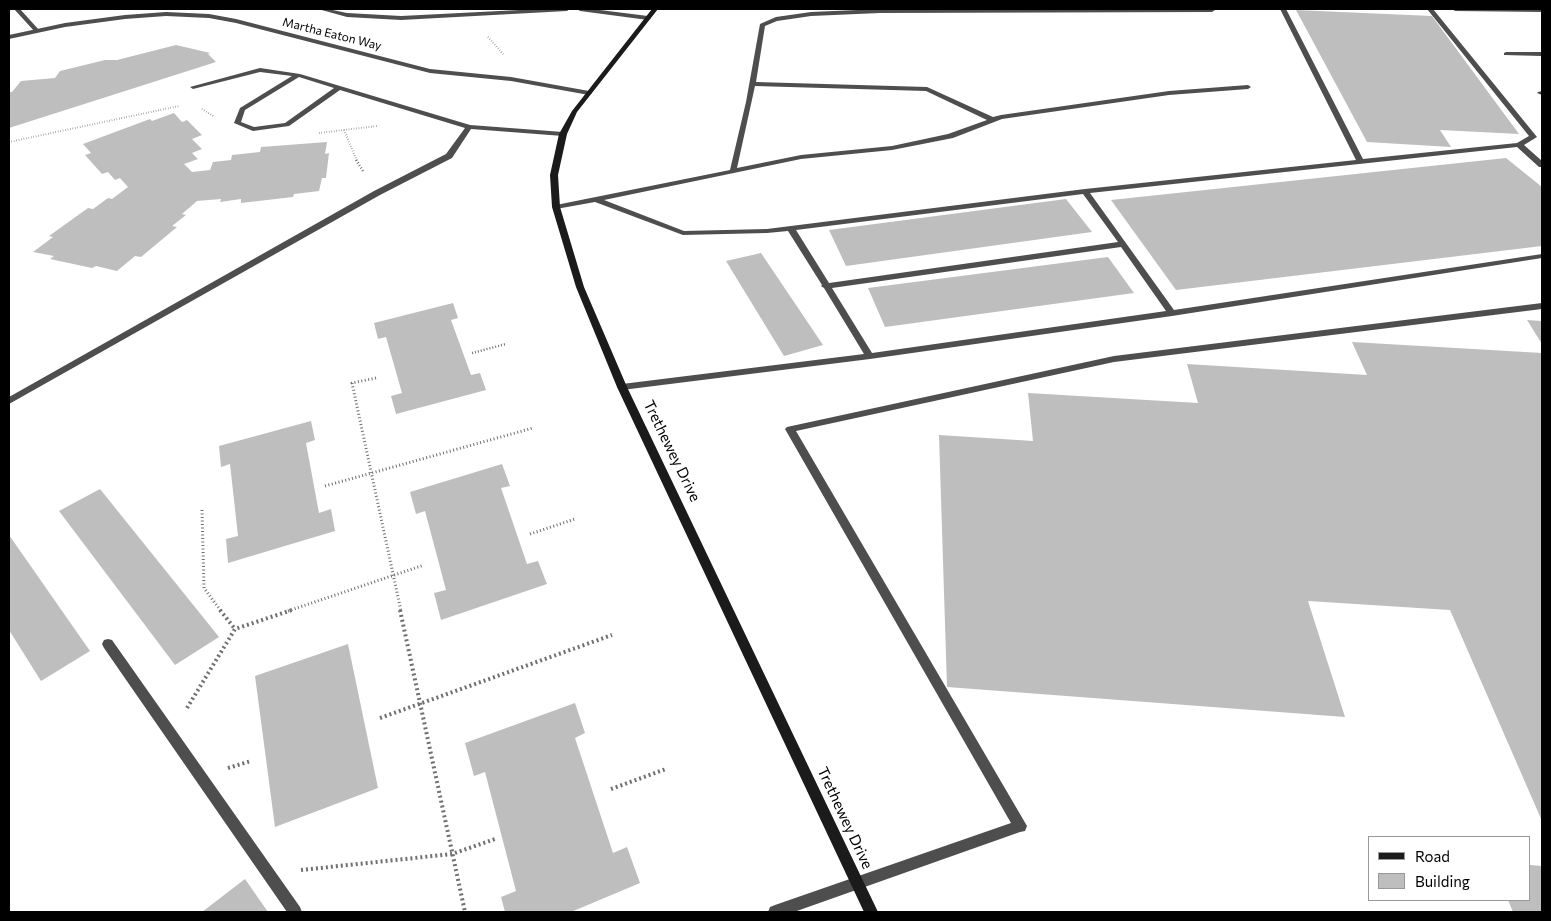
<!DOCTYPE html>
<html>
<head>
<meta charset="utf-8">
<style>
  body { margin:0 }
  #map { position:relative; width:1551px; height:921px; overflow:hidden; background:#fff; font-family:Commissioner,sans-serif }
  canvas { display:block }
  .frame { position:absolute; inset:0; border:10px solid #000; pointer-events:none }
  .legend { position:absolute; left:1368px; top:836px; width:162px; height:65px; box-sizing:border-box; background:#fff; border:1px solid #999; margin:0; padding:6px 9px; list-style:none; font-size:15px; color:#000 }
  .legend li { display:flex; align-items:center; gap:10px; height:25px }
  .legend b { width:25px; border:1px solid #999 }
</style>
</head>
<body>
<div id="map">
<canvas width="1551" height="921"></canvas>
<div class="frame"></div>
<ul class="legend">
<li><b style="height:6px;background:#1b1b1b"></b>Road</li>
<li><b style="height:14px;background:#bebebe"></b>Building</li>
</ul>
</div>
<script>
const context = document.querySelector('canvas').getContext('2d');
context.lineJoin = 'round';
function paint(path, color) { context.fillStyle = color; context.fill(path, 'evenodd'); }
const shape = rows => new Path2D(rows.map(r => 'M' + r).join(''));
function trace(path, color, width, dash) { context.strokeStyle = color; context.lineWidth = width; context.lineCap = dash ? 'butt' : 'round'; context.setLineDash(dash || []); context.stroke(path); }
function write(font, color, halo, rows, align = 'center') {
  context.font = font + ' Commissioner,sans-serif'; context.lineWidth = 4.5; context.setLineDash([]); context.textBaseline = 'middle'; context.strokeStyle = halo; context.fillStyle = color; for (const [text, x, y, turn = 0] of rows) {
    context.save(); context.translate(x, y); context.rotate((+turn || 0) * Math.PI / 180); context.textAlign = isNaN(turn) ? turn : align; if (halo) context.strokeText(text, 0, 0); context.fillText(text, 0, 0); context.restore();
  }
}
const building = shape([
  [1296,10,1432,16,1519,134,1440,130,1451,147,1367,142],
  [176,45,210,53,208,54,216,62,9,128,9,92,12,92,21,81,55,78,60,71,105,60,117,60],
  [174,113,182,122,187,120,202,135,192,139,202,149,192,153,198,159,184,164,192,172,210,170,213,162,231,160,232,155,260,152,261,147,327,142,325,154,329,153,326,178,322,178,319,191,294,194,293,197,241,203,241,199,220,202,221,199,197,201,182,214,186,215,172,226,177,227,141,257,135,256,117,271,96,266,92,268,50,259,54,256,33,252,53,237,49,236,88,208,93,209,108,198,112,199,128,187,120,178,115,180,108,172,102,174,85,155,91,153,83,144,150,119,152,121],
  [1506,158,1542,187,1542,246,1176,290,1111,200],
  [1066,199,1092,232,846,266,829,230],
  [761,253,823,345,784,356,726,261],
  [1108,257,1134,293,885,327,868,288],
  [453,303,458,318,451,320,471,375,480,373,486,390,396,414,391,396,402,393,386,337,378,339,374,323],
  [1527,320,1542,321,1542,344],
  [1352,342,1542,353,1542,821,1450,610,1308,601,1345,717,947,687,939,435,1033,441,1028,393,1198,403,1187,364,1367,375],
  [311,421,315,440,306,443,319,513,331,509,335,531,228,563,226,539,238,536,230,464,221,467,219,446],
  [502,464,510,486,501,488,527,564,538,561,547,584,441,620,434,593,446,590,425,511,416,514,410,492],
  [100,489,219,637,175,665,59,511],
  [9,535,90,651,41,681,9,630],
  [348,644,378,788,275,827,255,676],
  [575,703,585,733,575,738,613,853,627,847,640,883,571,912,505,912,501,897,516,891,485,772,474,776,465,743],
  [1530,865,1542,866,1542,912,1513,912,1508,900,1530,900],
  [245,879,268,912,202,912]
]);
const pathFar3 = shape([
  [488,37,504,55],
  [202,109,213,116],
  [344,130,357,161],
  [319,133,377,126],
  [9,142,179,106]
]);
const pathFar2 = shape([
  [356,160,363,171],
  [472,353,506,344]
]);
const pathFar1 = shape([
  [376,378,352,383,401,611],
  [325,486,533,428],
  [202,510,204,588,221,611],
  [530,534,575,519],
  [288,611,424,565]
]);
const path = shape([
  [220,610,235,629],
  [400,610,465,912],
  [187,708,235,629,292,610],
  [380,718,612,635],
  [228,768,251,761],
  [611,789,666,769],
  [301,870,452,854,495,839]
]);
const service = shape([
  [14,9,20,9,39,30,39,32,35,32,14,9],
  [318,9,328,9,347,13,401,16,539,9,570,9,567,11,401,20,347,17,318,9],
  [577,9,592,9,648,16,651,18,648,20,580,11,577,9],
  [880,9,1215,10,1212,12,880,13,811,16,777,21,765,26,756,82,927,87,993,117,1001,115,1169,91,1248,85,1251,87,1248,89,1169,95,1002,119,953,138,892,150,801,159,604,200,684,231,767,229,1085,189,1356,160,1280,9,1286,9,1363,159,1517,143,1529,136,1427,9,1433,9,1537,137,1524,145,1542,161,1542,167,1539,167,1517,147,1090,193,1174,310,1542,254,1542,258,1172,316,870,359,622,390,619,389,617,387,622,384,864,354,824,288,821,286,822,285,788,231,767,233,683,235,595,202,556,209,552,207,556,205,730,170,746,102,760,24,776,17,811,12,880,9],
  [755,86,926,91,987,120,948,134,892,146,801,155,737,168,755,86],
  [1083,194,1118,242,829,283,796,230,1083,194],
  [1121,247,1166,311,872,353,832,288,1121,247],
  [1452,9,1542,9,1542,12,1455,11,1452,9],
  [1506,52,1542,52,1542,56,1504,55,1504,53,1506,52],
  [260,68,300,74,470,125,563,132,567,134,563,136,471,129,452,158,380,195,9,404,9,397,374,191,446,154,465,128,340,90,289,126,253,131,234,123,240,108,292,76,260,72,193,89,190,87,260,68],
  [299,77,334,88,285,123,254,127,241,122,245,110,299,77],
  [1542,91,1542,95,1537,93,1538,92,1542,91],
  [1542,303,1542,309,1114,362,796,431,1027,826,1025,831,1020,832,794,912,768,912,770,907,775,905,1011,823,785,429,787,427,1114,356,1542,303],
  [108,639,112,640,300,907,302,912,287,912,104,648,102,644,104,640,108,639]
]);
const minor = shape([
  [166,12,209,14,236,19,430,69,511,77,589,91,592,93,589,95,511,81,430,73,236,23,209,18,166,16,125,19,65,27,9,39,9,35,65,23,125,15,166,12]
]);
const secondary = shape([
  [652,9,658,9,577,112,567,134,558,175,560,207,584,287,627,387,878,912,864,912,617,387,576,287,552,207,550,175,559,134,572,111,652,9]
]);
const farStreetnames = [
  ["Martha Eaton Way",332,34,14]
];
const streetNames = [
  ["Trethewey Drive",672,451,64],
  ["Trethewey Drive",845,818,65]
];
paint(building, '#bebebe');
trace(pathFar3, '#707070', 2, [0.5, 2]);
trace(pathFar2, '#707070', 2.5, [1, 2]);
trace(pathFar1, '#707070', 3, [1, 2.5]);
trace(path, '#707070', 4, [2, 3]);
paint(service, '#4e4e4e');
paint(minor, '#4e4e4e');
paint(secondary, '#1b1b1b');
write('12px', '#000', '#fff', farStreetnames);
write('15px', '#000', '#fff', streetNames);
</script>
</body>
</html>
